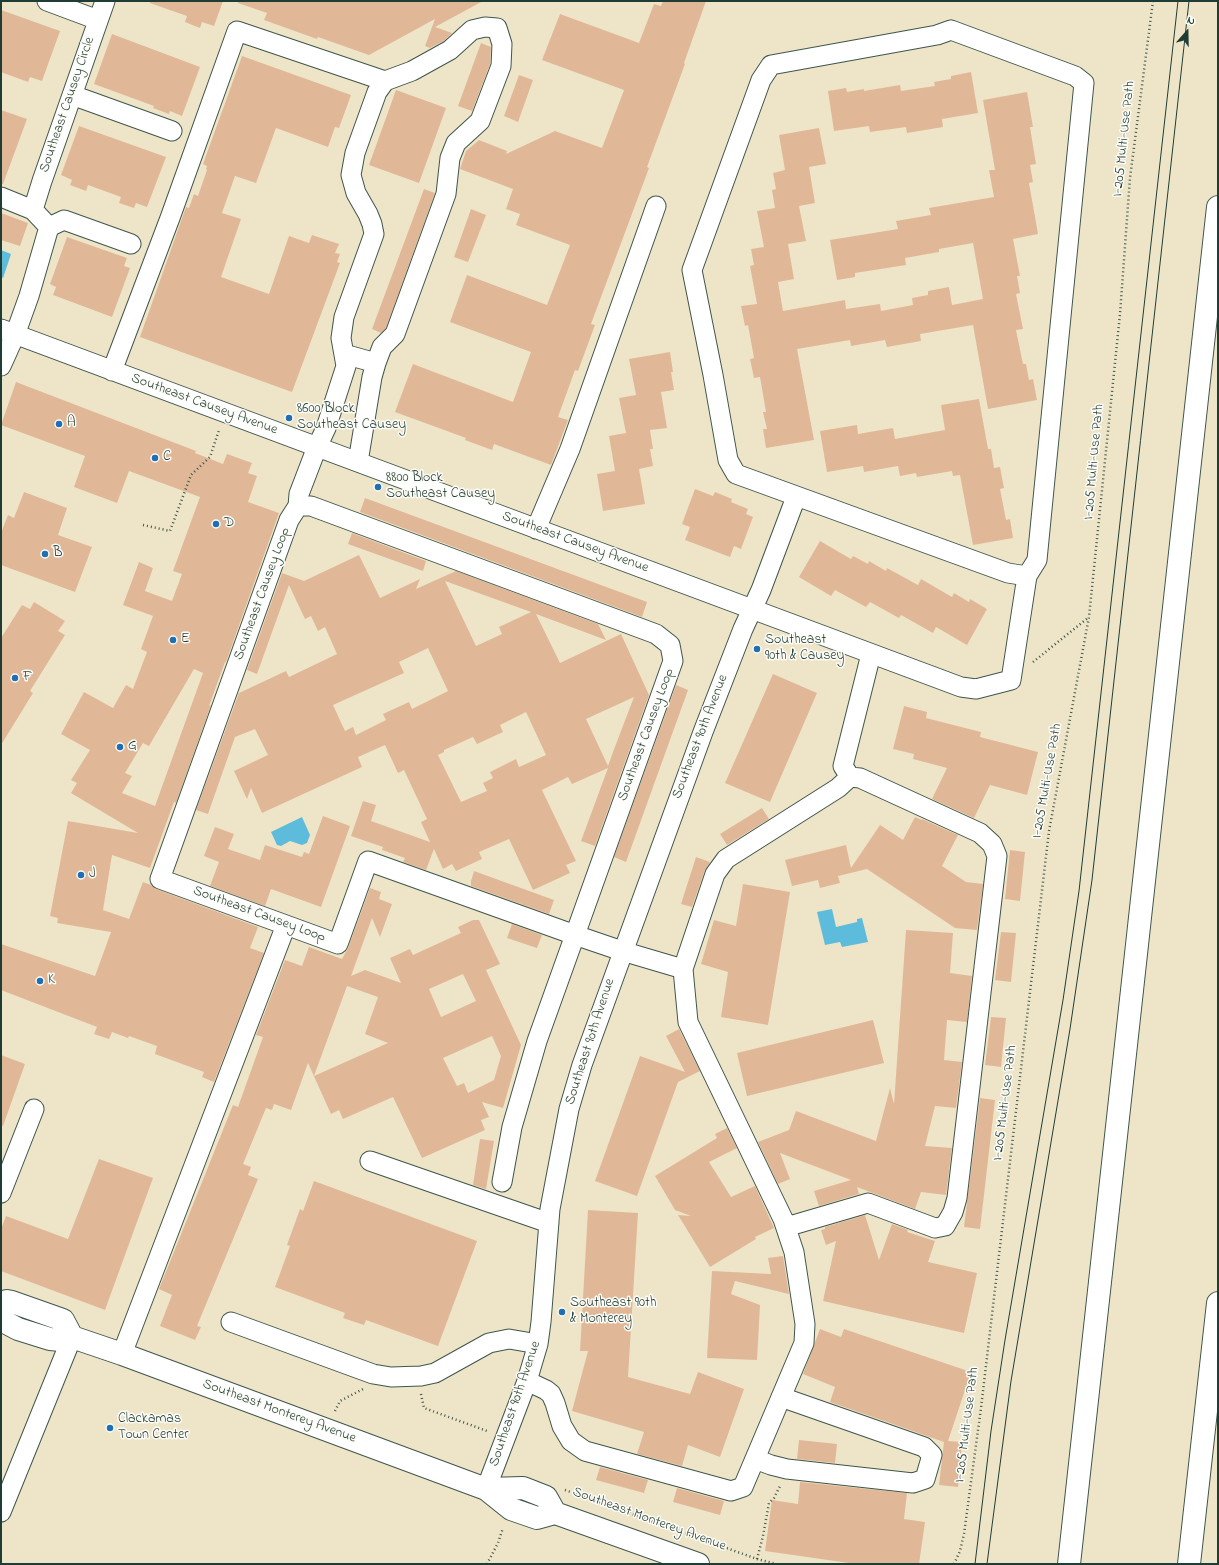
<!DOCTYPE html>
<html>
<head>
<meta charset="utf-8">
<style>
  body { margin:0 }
  #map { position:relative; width:1219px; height:1565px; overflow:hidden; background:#eee5c8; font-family:"Indie Flower",sans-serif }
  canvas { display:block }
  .frame { position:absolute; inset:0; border:2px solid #1f3d34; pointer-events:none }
  .north { position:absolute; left:1167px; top:12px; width:40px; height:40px; -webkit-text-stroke:3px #fdfcf7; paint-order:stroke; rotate:20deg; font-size:11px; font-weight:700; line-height:16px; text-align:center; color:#1f3d34 }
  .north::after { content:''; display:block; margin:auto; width:14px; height:18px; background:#1f3d34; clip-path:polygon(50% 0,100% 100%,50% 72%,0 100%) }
</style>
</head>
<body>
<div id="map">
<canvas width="1219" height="1565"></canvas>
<div class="frame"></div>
<div class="north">N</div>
</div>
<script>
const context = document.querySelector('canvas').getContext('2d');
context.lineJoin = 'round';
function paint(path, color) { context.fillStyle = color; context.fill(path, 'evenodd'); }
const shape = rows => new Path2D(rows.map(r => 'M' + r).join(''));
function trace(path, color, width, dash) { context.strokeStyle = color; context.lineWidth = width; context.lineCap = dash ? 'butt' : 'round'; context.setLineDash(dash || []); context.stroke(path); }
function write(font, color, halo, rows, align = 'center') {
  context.font = font + ' "Indie Flower",sans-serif'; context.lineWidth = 3; context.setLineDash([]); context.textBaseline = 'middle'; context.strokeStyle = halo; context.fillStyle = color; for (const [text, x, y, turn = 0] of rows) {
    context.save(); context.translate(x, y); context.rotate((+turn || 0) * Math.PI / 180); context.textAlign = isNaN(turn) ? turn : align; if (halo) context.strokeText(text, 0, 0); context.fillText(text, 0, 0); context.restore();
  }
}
const water = shape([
  [1,250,11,254,3,278,1,277],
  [302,817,310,835,307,843,302,845,290,841,281,846,277,845,271,832],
  [832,909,836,927,857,922,857,919,862,918,868,942,842,947,840,942,825,945,817,912]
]);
const building = shape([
  [150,1,223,1,214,26,202,22,200,28,185,22,187,16,150,3],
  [238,1,483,1,435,27,452,33,444,41,430,48,425,46,435,19,369,55,318,37,317,39,264,20,267,13,238,3],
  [663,1,706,1,684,63,685,64,647,167,649,168,591,324,595,325,578,371,575,370,558,417,568,420,551,465,494,444,492,450,465,440,466,438,395,412,413,364,513,402,531,352,450,322,467,275,547,305,570,245,516,225,520,214,506,209,513,189,460,169,466,151,479,140,507,151,506,154,555,131,602,148,624,90,542,60,560,14,639,43,654,4,661,6],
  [1,10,60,31,42,81,30,77,28,82,1,72],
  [112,34,200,67,182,116,170,111,169,114,153,108,154,106,94,84],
  [481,43,491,47,490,64,472,111,458,106],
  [242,56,351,95,339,128,335,127,328,147,276,128,256,183,235,176,222,213,241,219,221,277,269,294,289,236,309,243,312,235,339,244,335,253,340,254,337,262,340,263,292,392,140,337,186,207,189,208,194,194,198,196,207,170,206,169,207,166,203,164],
  [971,72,978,113,942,119,943,127,907,133,906,127,870,132,869,126,834,131,828,91,846,88,847,92,864,89,864,91,900,85,901,91,935,86,934,82,951,79,951,76],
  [519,75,533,80,518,122,504,116],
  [396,90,446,108,419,183,369,165],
  [1027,92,1033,127,1030,127,1036,164,1030,165,1033,182,1029,183,1038,234,1013,239,1020,276,1017,276,1020,293,1016,294,1023,329,1016,330,1023,364,1026,364,1029,380,1033,379,1037,400,988,409,973,325,920,334,921,341,887,347,885,340,851,346,850,340,797,349,814,440,766,448,763,429,767,429,763,412,766,412,760,377,754,378,750,359,754,358,748,325,745,326,741,306,757,304,750,266,754,265,751,249,764,247,757,211,775,208,772,190,776,189,773,173,785,170,779,135,819,128,826,164,809,167,815,203,799,206,806,241,788,244,794,279,778,282,783,311,845,300,846,309,880,304,881,311,913,305,912,298,928,295,928,291,949,287,952,305,983,299,973,243,939,249,939,252,905,258,906,265,855,273,855,277,837,280,830,240,898,229,896,221,931,215,929,208,994,197,989,170,995,170,983,100],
  [1,110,27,119,3,184,1,184],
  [79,126,166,157,147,207,136,203,134,208,119,203,121,197,88,185,86,191,70,185,72,180,61,175],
  [424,189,435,193,386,328,381,333,372,329],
  [471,209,486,215,468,262,454,257],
  [1,213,28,223,20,246,1,240],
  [67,237,127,258,124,266,130,268,112,317,53,295,56,287,50,284],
  [670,352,673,372,671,372,674,390,661,392,667,428,650,430,653,449,650,449,653,466,639,469,645,504,603,511,597,474,615,471,609,436,626,433,619,398,636,395,629,359],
  [16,382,196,451,195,453,223,464,227,454,252,463,248,473,257,476,248,502,279,513,226,662,225,662,209,706,211,705,176,803,174,802,150,868,112,855,103,910,129,919,143,882,151,885,156,889,258,927,250,948,264,953,214,1082,202,1077,204,1072,155,1054,157,1046,129,1036,128,1038,112,1032,109,1039,94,1034,97,1027,1,990,1,944,95,976,111,932,57,923,58,918,50,916,68,821,138,833,71,793,77,783,71,780,90,750,61,734,84,692,113,708,126,685,133,689,147,652,141,649,153,616,123,605,139,562,153,568,145,591,172,601,182,574,173,571,200,497,129,471,117,503,74,487,85,456,1,425],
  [194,669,203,673,155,806,122,793,132,776,125,773,143,743,149,746],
  [979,399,988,449,991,449,994,468,1000,467,1004,488,1000,489,1006,520,1010,519,1013,538,973,545,960,475,953,476,952,471,917,477,916,473,900,476,898,466,864,472,863,466,827,472,820,431,857,425,858,434,893,428,895,439,945,430,941,405],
  [695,489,713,496,715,492,732,499,731,502,748,509,746,514,753,517,741,549,734,546,730,557,685,540,690,527,682,524],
  [24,492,67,508,58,535,92,547,75,592,1,565,1,533,8,515,14,518],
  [365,498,647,602,642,617,360,512],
  [352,533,426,561,423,571,348,544],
  [820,541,851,559,853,556,868,564,869,561,886,571,887,568,918,585,921,579,952,597,954,593,969,602,970,599,987,609,967,645,936,627,933,633,901,615,899,618,870,602,866,607,835,590,831,596,799,577],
  [359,555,380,598,420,579,416,589,456,571,598,624,606,640,536,614,560,663,621,634,649,695,595,846,581,841,608,768,572,784,568,777,542,790,576,861,566,865,570,873,533,890,509,839,479,852,482,859,456,871,452,864,443,869,434,849,426,870,403,862,405,858,382,850,383,847,351,836,363,801,376,805,371,821,430,842,421,822,427,819,404,770,398,773,385,745,358,757,362,767,262,813,251,788,247,799,234,771,268,755,255,729,235,737,208,814,196,810,239,693,286,671,289,677,337,654,325,627,318,631,311,616,305,619,289,585,257,674,247,670,282,573,304,581],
  [445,581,531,612,499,627,502,634,476,646],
  [428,648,448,691,412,709,409,702,383,714,386,720,356,735,353,727,345,731,333,705,404,673,399,662],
  [634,697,613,752,608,766,586,719],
  [526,712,546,755,519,767,516,759,490,772,493,778,483,783,487,791,461,802,438,755,444,752,444,750,473,737,477,744,503,732,500,725],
  [34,602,65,621,58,631,65,635,30,691,33,693,1,745,1,638,22,605,30,609],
  [773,674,817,693,770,802,725,783],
  [676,685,688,690,626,862,614,857],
  [904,706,927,712,926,718,981,732,980,737,1038,752,1027,795,990,785,974,818,932,799,947,768,913,759,914,754,893,749],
  [762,808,769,819,727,845,720,834],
  [323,816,350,826,321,907,271,889,265,906,210,886,219,862,204,856,215,827,234,834,228,849,260,860,265,845,302,857,304,852,309,854],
  [915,817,922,820,922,819,958,835,942,866,966,882,983,884,977,930,955,928,867,869,838,876,840,883,820,888,818,880,792,886,785,860,846,845,851,868,880,825,903,840],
  [1010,850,1025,852,1020,901,1005,899],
  [696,857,710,862,705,870,692,907,681,904],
  [474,871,554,900,549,914,471,886,471,881],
  [743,884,790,892,768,1025,721,1017,728,972,701,964,714,920,736,926],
  [370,888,381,892,379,899,392,904,380,937,372,918,351,976,365,970,401,983,390,958,410,949,413,955,461,933,458,927,473,920,479,920,500,964,486,970,521,1045,503,1108,482,1102,489,1117,481,1120,485,1130,422,1158,393,1097,343,1119,339,1110,331,1114,308,1063,291,1110,274,1104,272,1110,266,1108,243,1164,251,1167,248,1175,258,1179,197,1326,201,1327,195,1340,160,1326,172,1295,159,1289,233,1105,238,1107,263,1037,256,1035,285,960,302,966,309,947,342,959,348,948],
  [463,974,476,1001,441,1017,429,989],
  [347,986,378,997,365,1034,388,1043,314,1076],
  [492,1036,501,1056,494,1080,468,1093,464,1083,457,1086,443,1058],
  [512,924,542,935,537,948,507,938],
  [906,930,953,933,950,973,972,976,967,1022,947,1020,944,1060,962,1062,956,1108,935,1106,925,1146,952,1148,946,1195,921,1192,915,1209,857,1187,859,1194,819,1206,814,1191,851,1180,780,1153,790,1179,778,1184,758,1142,789,1130,796,1111,876,1141,890,1088,894,1104],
  [1001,932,1016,933,1011,982,995,980],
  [991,1017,1006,1018,1001,1067,985,1065],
  [873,1020,884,1063,747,1096,737,1053],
  [679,1029,700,1071,678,1082,637,1196,595,1181,640,1056,685,1072,666,1036],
  [1,1055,25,1064,3,1126,1,1125],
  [980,1098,995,1100,980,1229,964,1227],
  [727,1128,737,1148,709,1162,731,1197,755,1186,774,1228,755,1237,756,1239,710,1267,678,1215,691,1216,675,1210,655,1176,717,1138,715,1134],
  [480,1139,494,1141,486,1189,473,1185],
  [99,1159,153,1178,105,1310,1,1271,1,1229,6,1216,68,1239],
  [314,1181,477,1241,438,1346,366,1320,364,1325,343,1318,345,1313,275,1287,290,1246,287,1245,300,1209,303,1211],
  [588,1210,638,1213,628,1377,690,1394,698,1372,744,1389,720,1457,688,1445,682,1466,637,1454,644,1432,572,1411,588,1351,580,1351],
  [865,1215,879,1260,892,1224,908,1230,907,1232,935,1241,928,1262,977,1273,964,1333,823,1301,836,1241,826,1245,821,1230,825,1229,825,1227],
  [783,1256,789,1294,735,1281,731,1294,760,1305,757,1360,707,1358,712,1271,771,1274,768,1258],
  [820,1329,841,1337,844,1329,971,1372,948,1441,962,1442,958,1487,939,1485,944,1442,830,1402,835,1387,803,1374],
  [799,1440,837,1444,835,1463,797,1459],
  [600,1467,648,1480,644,1493,596,1480],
  [800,1482,907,1493,904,1519,925,1522,919,1564,856,1564,765,1551,772,1500,798,1504],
  [677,1488,724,1501,720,1515,673,1502]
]);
const path = shape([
  [143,525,170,531,191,475,210,457,219,430],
  [1033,662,1089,617],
  [421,1394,424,1408,487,1431],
  [335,1411,340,1401,363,1389],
  [565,1490,757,1559,776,1564],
  [757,1559,763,1536,769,1503,774,1498,780,1486],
  [487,1564,498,1543,503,1528],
  [954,1564,960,1551,964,1534,981,1408,1049,831,1089,617,1120,314,1130,178,1153,1]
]);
const minor = shape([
  [47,1,98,20],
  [951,30,1075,76,1084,83,1037,560,1027,576,1008,573,736,474,728,460,713,375,692,270,761,80,771,65,937,35,951,30],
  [72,95,172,131],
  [1,197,33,210,42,181,105,1],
  [49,227,64,220,131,244],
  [1,329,961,687,976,689,1011,680,1027,576],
  [344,354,376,363],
  [1,366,15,335,29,296,49,227,33,210],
  [112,371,170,218,237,31,385,81],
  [298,506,299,494,317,447,326,428,346,366,341,338,344,317,374,234,372,224,368,214,356,193,351,175,355,153,377,92,385,81,412,71,450,50,472,30,485,27,497,28,502,44,501,66,480,121,456,143,450,158,446,194,395,334,382,347,376,363,372,377,358,462],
  [536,529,570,449,656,206],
  [850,777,843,766,871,654],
  [683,969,715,874,726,859,838,788,850,777,860,778,980,833,992,844,997,856,957,1198,953,1212,945,1226,935,1228,868,1203,786,1227],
  [370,1161,549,1223],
  [502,1182,512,1127,537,1041,575,935,673,661,670,645,656,634,311,506,298,506,289,520,160,879,338,944,368,861,575,935,622,951,683,969,688,1022,783,1219,794,1252,805,1324,804,1343,743,1487,731,1491,585,1451,571,1441,562,1426,555,1403,551,1394,546,1390,527,1381],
  [1,1193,34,1109],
  [231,1322,373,1374,391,1377,421,1376,435,1373,489,1343,509,1339,538,1344],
  [122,1354,286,925],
  [755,1459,771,1465,787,1469,913,1483,925,1479,932,1455,924,1447,781,1397],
  [486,1489,527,1381,538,1344,541,1322,550,1209,569,1109,582,1065,703,732,743,629,761,590,796,497],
  [1,1512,72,1337]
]);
const major = shape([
  [1,1303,7,1301,12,1302,63,1320,72,1337],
  [1,1320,18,1329,50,1339,61,1340,72,1337,122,1354,486,1489,511,1509,537,1518,555,1513,698,1564],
  [486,1489,523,1488,546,1497,555,1513]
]);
const highway = shape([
  [1069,1564,1218,207],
  [1189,1564,1218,1303]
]);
const tram = shape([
  [975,1564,991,1431,1005,1340,1063,1000,1079,891,1178,1],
  [987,1564,1011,1381,1070,1029,1092,880,1189,1]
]);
const markers = [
  [289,418,4,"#1f6fb2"],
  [59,424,4,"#1f6fb2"],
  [155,458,4,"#1f6fb2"],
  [378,487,4,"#1f6fb2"],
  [216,524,4,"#1f6fb2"],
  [45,554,4,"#1f6fb2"],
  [173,640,4,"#1f6fb2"],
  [757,649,4,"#1f6fb2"],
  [15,678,4,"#1f6fb2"],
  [120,747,4,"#1f6fb2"],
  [81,875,4,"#1f6fb2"],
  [40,981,4,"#1f6fb2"],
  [562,1312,4,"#1f6fb2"],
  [110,1428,4,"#1f6fb2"]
];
const streetNames = [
  ["Southeast Causey Circle",68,105,-71],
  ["I-205 Multi-Use Path",1125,139,-84],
  ["Southeast Causey Avenue",204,405,20],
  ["I-205 Multi-Use Path",1095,462,-85],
  ["Southeast Causey Avenue",575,543,20],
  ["Southeast Causey Loop",263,594,-70],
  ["Southeast Causey Loop",647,735,-70],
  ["Southeast 90th Avenue",701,737,-69],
  ["I-205 Multi-Use Path",1048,781,-80],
  ["Southeast Causey Loop",259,915,20],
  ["Southeast 90th Avenue",591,1042,-72],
  ["I-205 Multi-Use Path",1006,1103,-83],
  ["Southeast 90th Avenue",516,1404,-71],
  ["Southeast Monterey Avenue",279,1412,20],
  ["I-205 Multi-Use Path",968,1425,-83],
  ["Southeast Monterey Avenue",649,1520,20]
];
const poiNames = [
  ["8600 Block",297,410],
  ["Southeast Causey",297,426],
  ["A",67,424],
  ["C",163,458],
  ["8800 Block",386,479],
  ["Southeast Causey",386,495],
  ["D",224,524],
  ["B",53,554],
  ["E",181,640],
  ["Southeast",765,641],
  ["90th & Causey",765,657],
  ["F",23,678],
  ["G",128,747],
  ["J",89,875],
  ["K",48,981],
  ["Southeast 90th",570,1304],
  ["& Monterey",570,1320],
  ["Clackamas",118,1420],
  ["Town Center",118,1436]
];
paint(water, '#5dbbdb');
paint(building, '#e1b897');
trace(minor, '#3e564a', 21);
trace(major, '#3e564a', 24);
trace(highway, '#3e564a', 24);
trace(path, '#3e564a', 2.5, [1, 3]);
trace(minor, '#fff', 19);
trace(major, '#fff', 22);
trace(highway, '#fff', 22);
trace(tram, '#1f3d34', 1);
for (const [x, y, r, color] of markers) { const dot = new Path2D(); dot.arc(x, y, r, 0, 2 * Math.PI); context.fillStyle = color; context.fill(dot); trace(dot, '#fdfcf7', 1.5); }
write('14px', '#1f3d34', '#fdfcf7', streetNames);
write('14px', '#1f3d34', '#fdfcf7', poiNames, 'left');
</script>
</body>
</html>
